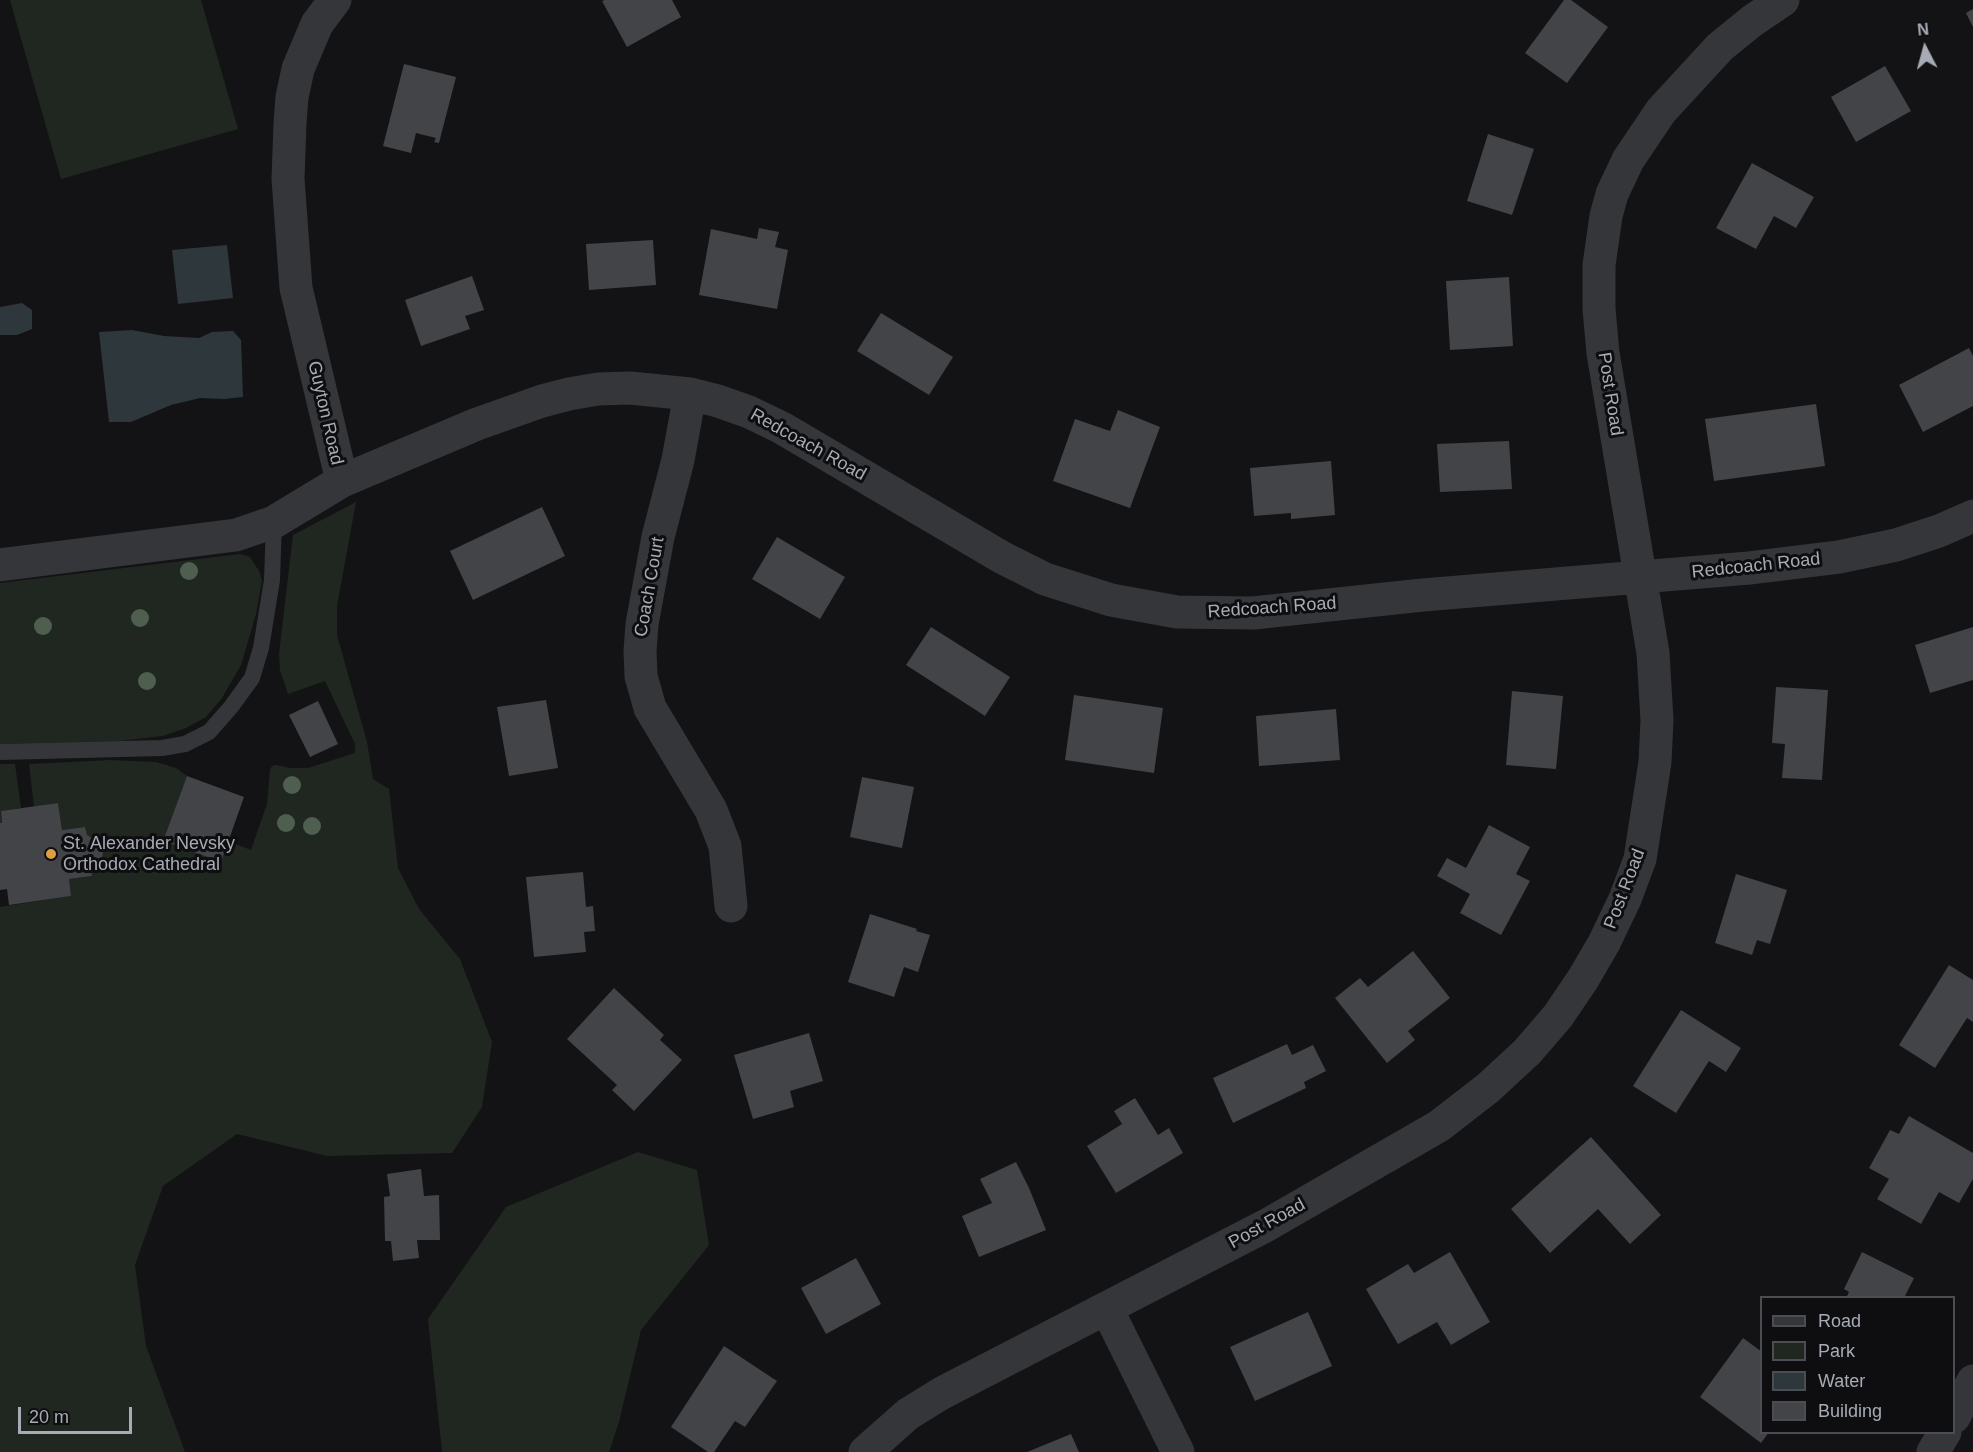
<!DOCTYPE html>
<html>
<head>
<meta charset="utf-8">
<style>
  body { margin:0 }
  #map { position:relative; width:1973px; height:1452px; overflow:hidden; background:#131315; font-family:Arial,sans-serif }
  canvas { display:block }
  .legend { position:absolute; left:1760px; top:1296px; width:195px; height:138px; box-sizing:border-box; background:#0e0e10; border:2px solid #4b4d52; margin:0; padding:8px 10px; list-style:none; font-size:18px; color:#a6abb4 }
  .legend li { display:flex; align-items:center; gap:12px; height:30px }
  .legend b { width:30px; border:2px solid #4b4d52 }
  .north { position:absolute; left:1895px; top:18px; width:60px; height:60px; -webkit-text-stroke:4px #0e0e10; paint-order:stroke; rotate:354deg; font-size:16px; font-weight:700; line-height:24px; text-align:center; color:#a6abb4 }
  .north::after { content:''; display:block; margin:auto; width:21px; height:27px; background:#a6abb4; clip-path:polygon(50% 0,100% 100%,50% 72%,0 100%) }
  .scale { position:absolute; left:18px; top:1407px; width:114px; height:27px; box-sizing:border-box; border:3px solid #a6abb4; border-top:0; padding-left:8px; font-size:18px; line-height:21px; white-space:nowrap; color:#a6abb4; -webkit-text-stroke:4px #0e0e10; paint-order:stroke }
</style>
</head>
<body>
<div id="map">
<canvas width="1973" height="1452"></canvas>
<ul class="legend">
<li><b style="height:8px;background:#353639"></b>Road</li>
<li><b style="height:16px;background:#202720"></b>Park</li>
<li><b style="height:16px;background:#2e373c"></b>Water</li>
<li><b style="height:16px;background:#424448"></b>Building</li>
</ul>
<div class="north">N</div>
<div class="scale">20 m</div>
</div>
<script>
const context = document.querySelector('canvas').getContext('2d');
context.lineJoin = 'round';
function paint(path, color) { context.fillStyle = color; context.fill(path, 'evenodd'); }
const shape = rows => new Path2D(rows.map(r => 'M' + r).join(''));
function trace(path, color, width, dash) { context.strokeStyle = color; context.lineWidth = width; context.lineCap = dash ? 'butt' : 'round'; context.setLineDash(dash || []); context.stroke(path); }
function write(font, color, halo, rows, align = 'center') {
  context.font = font + ' Arial,sans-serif'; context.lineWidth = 6; context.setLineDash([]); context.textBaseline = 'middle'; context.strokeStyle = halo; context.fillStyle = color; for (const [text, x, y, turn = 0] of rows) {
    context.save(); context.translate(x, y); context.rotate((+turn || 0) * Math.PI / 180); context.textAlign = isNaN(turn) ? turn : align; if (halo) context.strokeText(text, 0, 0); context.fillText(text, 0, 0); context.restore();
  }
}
const green = shape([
  [10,0,201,0,238,129,61,179],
  [356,502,337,606,337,635,367,742,373,779,389,789,398,868,419,909,460,959,492,1042,482,1107,452,1153,327,1156,237,1134,163,1186,135,1265,146,1346,185,1452,0,1452,0,907,71,896,69,879,92,876,91,868,102,858,99,842,87,835,85,827,62,830,58,803,34,807,29,764,110,760,156,762,176,768,187,776,163,841,221,862,228,841,251,850,267,804,270,770,272,766,276,765,290,768,308,768,355,753,355,744,325,681,288,694,280,670,279,654,293,535],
  [240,554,250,557,259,571,262,581,256,614,241,665,222,698,206,717,186,728,163,736,119,741,0,744,0,583],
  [0,764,15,764,21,808,1,811,2,823,0,823],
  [638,1152,697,1170,709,1245,641,1330,619,1422,609,1452,442,1452,428,1319,506,1207]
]);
const water = shape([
  [227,245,233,298,178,304,172,250],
  [22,303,32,310,32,329,17,335,0,335,0,307],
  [132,330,164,336,199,338,212,332,233,331,241,340,243,397,224,399,200,398,171,405,131,422,109,422,99,332]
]);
const building = shape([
  [605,0,672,0,681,17,627,47,602,1],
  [1564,0,1571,0,1608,27,1567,83,1525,53],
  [1973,9,1973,27,1966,13],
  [404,64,456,77,439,143,434,142,436,138,416,133,411,153,383,146],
  [1885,66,1911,111,1856,142,1831,97],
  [1488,134,1534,149,1512,215,1467,201],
  [1752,163,1814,197,1796,228,1774,216,1756,249,1716,228],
  [759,228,779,232,775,247,788,250,777,309,699,295,711,229,757,239],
  [653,240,656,285,589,290,586,244],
  [472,276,484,310,465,316,470,329,421,346,405,300],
  [1509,277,1513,346,1450,350,1446,281],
  [881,313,953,357,929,395,857,351],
  [1969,348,1973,356,1973,406,1923,432,1899,385],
  [1816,404,1825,466,1714,481,1705,419],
  [1118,410,1160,427,1130,508,1053,481,1075,419,1110,431],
  [1509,441,1512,489,1440,492,1437,444],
  [1331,461,1335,515,1291,519,1291,513,1254,516,1250,468],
  [542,507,565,556,473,600,450,551],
  [777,537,845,577,820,619,752,579],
  [931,627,1010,677,985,716,906,665],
  [1973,627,1973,680,1930,693,1915,645],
  [1776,687,1828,690,1822,780,1782,778,1785,744,1772,743],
  [1512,691,1563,696,1556,769,1506,765],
  [1074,695,1163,708,1154,773,1065,760],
  [546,700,558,768,509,776,497,707],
  [318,701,338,744,310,757,289,715],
  [1336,709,1340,760,1259,766,1256,716],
  [187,776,244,797,221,862,163,841],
  [862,777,914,787,902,848,850,837],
  [58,803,62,830,85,827,87,835,99,842,103,851,102,858,91,868,92,876,69,879,71,896,9,905,7,889,0,890,0,823,2,823,1,811],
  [1489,825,1530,847,1516,874,1530,881,1501,935,1460,913,1470,894,1437,876,1447,858,1466,868],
  [583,872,586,907,593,906,595,931,584,932,586,952,534,957,526,877],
  [1736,874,1787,890,1770,944,1757,940,1752,955,1715,943],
  [870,914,917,929,916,931,930,935,918,972,904,967,894,997,848,982],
  [1413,951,1450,998,1408,1031,1415,1040,1387,1063,1335,998,1360,978,1368,987],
  [1949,965,1973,980,1973,1022,1967,1018,1935,1068,1899,1045],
  [614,988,664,1035,660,1040,682,1060,634,1111,612,1090,617,1085,567,1039],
  [1681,1010,1741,1048,1726,1072,1709,1061,1676,1113,1633,1086],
  [809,1033,823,1081,790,1091,794,1107,753,1119,734,1055],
  [1287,1044,1292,1055,1313,1045,1326,1071,1304,1082,1306,1088,1233,1123,1213,1078],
  [1135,1098,1158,1135,1169,1128,1183,1153,1116,1193,1087,1146,1122,1124,1114,1111],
  [1909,1116,1973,1153,1973,1179,1959,1203,1939,1192,1921,1224,1877,1199,1889,1179,1869,1168,1890,1130,1899,1134],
  [1591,1137,1661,1215,1630,1244,1598,1209,1550,1253,1511,1209],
  [1016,1162,1029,1188,1046,1230,979,1257,962,1216,992,1203,980,1179],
  [421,1169,424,1196,439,1195,440,1240,417,1240,419,1258,393,1261,391,1241,385,1241,384,1197,390,1196,387,1174],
  [1450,1252,1490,1322,1451,1345,1437,1322,1398,1344,1366,1289,1408,1264,1414,1273],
  [1862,1252,1914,1278,1904,1298,1846,1298,1849,1292,1844,1289],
  [856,1258,881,1304,826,1334,801,1288],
  [1308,1312,1332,1366,1255,1401,1230,1347],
  [1743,1338,1762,1352,1762,1432,1769,1432,1761,1443,1700,1397],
  [724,1346,777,1381,745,1427,735,1421,714,1452,708,1452,671,1427],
  [1071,1434,1079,1452,1027,1452]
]);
const lane = shape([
  [0,752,162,748,185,744,209,732,231,707,252,678,261,648,272,580,274,522]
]);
const street = shape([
  [335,0,317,24,298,69,292,97,290,123,288,179,296,288,342,481],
  [690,394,678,460,658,537,642,624,640,651,641,676,650,708,711,810,725,846,731,906],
  [0,565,236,535,274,522,342,481,477,424,542,401,569,394,598,389,630,388,690,394,718,401,749,412,782,428,1003,558,1045,579,1111,600,1177,612,1253,613,1423,595,1749,568,1839,557,1896,545,1939,531,1973,516],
  [1107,1309,1178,1452],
  [1954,1417,1973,1381],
  [865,1452,908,1414,942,1393,1267,1225,1439,1126,1488,1088,1527,1052,1558,1016,1583,979,1604,943,1625,899,1640,859,1655,762,1657,720,1653,653,1603,353,1599,309,1599,265,1606,216,1612,194,1628,160,1661,111,1720,47,1752,21,1783,0],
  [1933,1452,1945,1432]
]);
const trees = [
  [189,571],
  [140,618],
  [43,626],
  [147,681],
  [292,785],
  [286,823],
  [312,826]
];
const markers = [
  [51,854,6,"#df9f41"]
];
const streetNames = [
  ["Post Road",1610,394,81],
  ["Guyton Road",325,413,77],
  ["Redcoach Road",808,445,29],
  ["Redcoach Road",1756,566,-6],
  ["Coach Court",650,587,-80],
  ["Redcoach Road",1272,608,-4],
  ["Post Road",1625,889,-69],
  ["Post Road",1267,1224,-29]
];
const poiNames = [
  ["St. Alexander Nevsky",63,844],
  ["Orthodox Cathedral",63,865]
];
paint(green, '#202720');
paint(water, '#2e373c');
paint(building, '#424448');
trace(lane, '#353639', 16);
trace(street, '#353639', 33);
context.fillStyle = '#4e5f4f';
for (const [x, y] of trees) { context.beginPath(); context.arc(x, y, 9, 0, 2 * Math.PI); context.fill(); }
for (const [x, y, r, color] of markers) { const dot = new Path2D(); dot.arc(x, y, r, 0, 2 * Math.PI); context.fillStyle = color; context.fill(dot); trace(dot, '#0e0e10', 2); }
write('18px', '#a6abb4', '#0e0e10', streetNames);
write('18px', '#a6abb4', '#0e0e10', poiNames, 'left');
</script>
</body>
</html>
